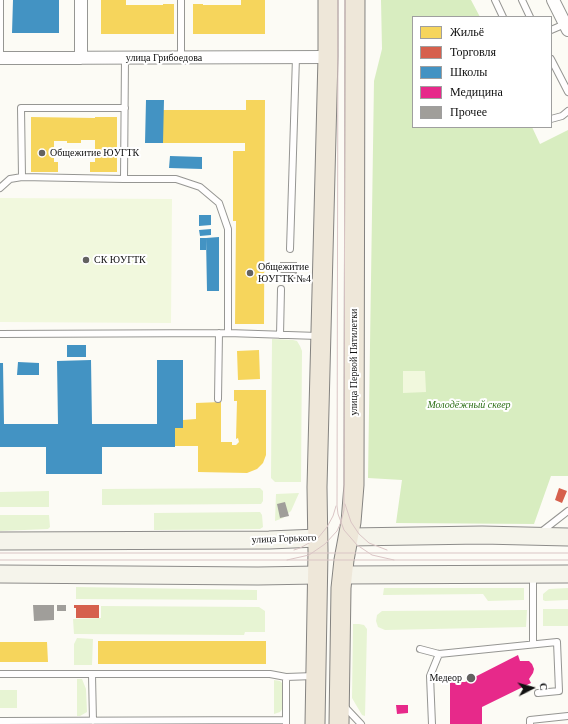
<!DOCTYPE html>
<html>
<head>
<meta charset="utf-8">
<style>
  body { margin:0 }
  #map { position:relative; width:568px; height:724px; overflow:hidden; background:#fcfbf5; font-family:"Times New Roman",serif }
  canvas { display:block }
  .legend { position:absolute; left:412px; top:16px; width:140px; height:112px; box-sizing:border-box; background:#fff; border:1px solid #9f9f9f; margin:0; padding:5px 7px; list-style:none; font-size:12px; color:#101010 }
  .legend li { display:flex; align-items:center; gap:8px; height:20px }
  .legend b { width:20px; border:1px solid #9f9f9f }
  .north { position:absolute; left:512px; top:668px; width:40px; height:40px; -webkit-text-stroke:3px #fff; paint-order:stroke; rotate:84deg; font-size:11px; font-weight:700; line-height:16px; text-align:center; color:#101010 }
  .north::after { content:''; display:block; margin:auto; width:14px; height:18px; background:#101010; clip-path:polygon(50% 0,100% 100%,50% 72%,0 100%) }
</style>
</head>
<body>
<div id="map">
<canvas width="568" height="724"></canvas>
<ul class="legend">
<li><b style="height:11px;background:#f6d55c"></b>Жильё</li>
<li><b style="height:11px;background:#d6604d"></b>Торговля</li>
<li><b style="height:11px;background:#4393c3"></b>Школы</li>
<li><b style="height:11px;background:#e7298a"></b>Медицина</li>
<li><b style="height:11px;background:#a09e9a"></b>Прочее</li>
</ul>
<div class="north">С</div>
</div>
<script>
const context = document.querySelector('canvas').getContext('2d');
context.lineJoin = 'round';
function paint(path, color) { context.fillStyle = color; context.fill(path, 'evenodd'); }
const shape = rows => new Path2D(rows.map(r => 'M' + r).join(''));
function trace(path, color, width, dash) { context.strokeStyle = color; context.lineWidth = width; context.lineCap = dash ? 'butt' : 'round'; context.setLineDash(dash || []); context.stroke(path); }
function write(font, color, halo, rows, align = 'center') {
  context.font = font + ' "Times New Roman",serif'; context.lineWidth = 4; context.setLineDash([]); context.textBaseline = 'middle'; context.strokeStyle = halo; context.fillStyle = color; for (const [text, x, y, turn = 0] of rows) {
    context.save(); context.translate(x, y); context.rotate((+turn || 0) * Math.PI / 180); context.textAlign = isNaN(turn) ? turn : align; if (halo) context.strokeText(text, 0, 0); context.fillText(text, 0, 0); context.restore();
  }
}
const green = shape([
  [272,339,293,340,297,341,300,346,302,351,301,482,275,482,271,478],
  [260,488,263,491,263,501,261,504,102,505,102,489],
  [49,491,49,507,0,507,0,492],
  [299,493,291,511,283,518,275,521,276,494],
  [260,512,262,515,263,527,260,529,154,530,154,513],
  [0,515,49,515,50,527,48,529,0,531],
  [76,587,257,590,257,600,76,599],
  [384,588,524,588,524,600,488,601,483,594,383,595],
  [568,588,568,600,545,601,543,600,543,594,549,589],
  [101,606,259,607,265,611,265,632,245,632,244,635,74,634,73,619,101,618],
  [543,609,568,609,568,626,543,626],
  [527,610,526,627,385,630,378,627,376,621,377,615,382,611],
  [353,624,359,624,364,625,367,629,365,716,362,715,352,698],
  [77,638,93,639,92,665,74,665,74,644],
  [77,679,82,679,86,689,87,712,80,716,77,716],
  [274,680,280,681,283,684,283,708,280,712,274,714],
  [0,690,17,690,17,708,0,708]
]);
const forest = shape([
  [381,0,471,0,480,17,413,17,413,127,532,127,540,144,568,130,568,476,551,476,534,524,396,523,402,480,368,478,374,81,382,49]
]);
const pitch = shape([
  [0,198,172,199,171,323,0,322],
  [403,371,425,371,426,392,403,393]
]);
const homes = shape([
  [101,0,126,0,126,5,163,5,163,4,174,4,174,34,101,34],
  [241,0,265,0,265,34,193,34,193,4,203,4,203,5,241,5],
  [246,100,265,100,264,324,235,324,236,221,233,221,233,151,245,151,245,143,163,143,163,110,246,110],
  [31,117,95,118,95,117,117,117,117,172,90,172,90,162,95,162,95,140,81,140,81,143,67,143,67,141,54,141,54,162,58,162,58,172,31,172],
  [259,350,260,379,238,380,237,351],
  [234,390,266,390,266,455,263,463,257,469,247,473,198,472,198,446,175,446,175,428,183,428,183,420,196,419,196,403,221,402,221,442,232,442,232,445,236,445,239,442,238,438,236,439,237,401,234,401],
  [98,641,266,641,266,664,98,664],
  [0,642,47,642,48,662,0,662]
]);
const shops = shape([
  [559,488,567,491,562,503,555,500],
  [74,605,99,605,99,618,76,618,76,608,74,608]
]);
const schools = shape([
  [13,0,59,0,59,33,12,33],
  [146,100,164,100,163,143,145,143],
  [170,156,202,157,202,169,169,168],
  [199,215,211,215,211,225,199,226],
  [211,229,211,235,200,236,199,230],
  [219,237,219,291,207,291,206,238],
  [200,238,206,238,206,250,200,250],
  [67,345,86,345,86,357,67,357],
  [91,360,92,424,157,424,157,360,183,360,183,428,175,428,175,447,102,447,102,474,46,474,46,447,0,447,0,363,3,363,4,424,58,424,57,361],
  [18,362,39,363,39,375,17,375]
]);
const health = shape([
  [518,655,520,661,529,661,532,664,534,669,533,673,529,679,531,683,482,707,482,724,450,724,450,682,465,682],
  [396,705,408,705,408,713,397,714]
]);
const building = shape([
  [280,262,297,262,297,279,281,279],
  [285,502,289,516,280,518,277,504],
  [33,605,54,605,54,620,34,621],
  [57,605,66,605,66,611,57,611]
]);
const service = shape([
  [181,0,181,58],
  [495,0,503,17],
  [522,0,530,17],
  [551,30,565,24],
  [0,55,0,0],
  [125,58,124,179,176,179,200,187,219,203,228,229,228,333],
  [551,59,568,92],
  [551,119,562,116,568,111],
  [22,177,21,108,125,108],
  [0,188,10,179,22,177,124,179],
  [290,249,296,57],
  [0,334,228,333,318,336],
  [280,335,281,289],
  [218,399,219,333],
  [541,532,568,511],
  [533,644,533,576],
  [420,649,439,654,557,642,559,691,538,693],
  [0,674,270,674,286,677],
  [92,675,93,721],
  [344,706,361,724],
  [0,721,286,720],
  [286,724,286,677,314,676],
  [432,724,430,676,439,654],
  [530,724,530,720,568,716]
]);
const minor = shape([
  [553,0,568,30],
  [0,58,328,57],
  [81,58,81,0]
]);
const secondary = shape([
  [349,537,482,535,568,537],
  [0,541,269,540,318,538],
  [0,574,258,576,317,575],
  [342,575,568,574]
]);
const primary = shape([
  [315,724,318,552,317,487,328,57,328,0],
  [339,724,341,588,344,560,351,522,354,485,355,0]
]);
const tram = shape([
  [338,0,337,506,338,514,344,530,357,545,372,555,394,560],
  [345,504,351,522,359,534,369,543,387,550],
  [294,550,300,548,318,538,327,527,333,516,336,506],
  [0,553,568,553],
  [0,560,568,560],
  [287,560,309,555,325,544,337,531,341,522,344,510,345,0]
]);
const markers = [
  [42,153,4,"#636260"],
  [86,260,4,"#636260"],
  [250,273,4,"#636260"],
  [471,678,5,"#636260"]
];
const streetNames = [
  ["улица Грибоедова",164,58],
  ["улица Первой Пятилетки",354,362,-90],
  ["улица Горького",284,539,-2]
];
const poiNames = [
  ["Общежитие ЮУГТК",50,153],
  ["СК ЮУГТК",94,260],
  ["Общежитие",258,267],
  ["ЮУГТК №4",258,279],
  ["Медеор",462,678,"right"]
];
const parkNames = [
  ["Молодёжный сквер",469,405]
];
paint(green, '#e7f4d3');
paint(forest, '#d8edc0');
paint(pitch, '#f1f8dd');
paint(homes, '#f6d55c');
paint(shops, '#d6604d');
paint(schools, '#4393c3');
paint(health, '#e7298a');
paint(building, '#a09e9a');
trace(service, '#969693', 8);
trace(minor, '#969693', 14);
trace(secondary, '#8d8c8a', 19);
trace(primary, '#848380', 21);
trace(service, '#fffefe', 6);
trace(minor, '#fffefe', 12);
trace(secondary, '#f5f4eb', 17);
trace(primary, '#eee7d9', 19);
trace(tram, '#dac5c5', 1);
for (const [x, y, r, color] of markers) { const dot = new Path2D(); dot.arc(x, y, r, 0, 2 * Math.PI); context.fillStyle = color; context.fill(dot); trace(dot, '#fff', 1.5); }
write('10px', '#101010', '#fff', streetNames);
write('10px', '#101010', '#fff', poiNames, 'left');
write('italic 10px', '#2e7018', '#fff', parkNames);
</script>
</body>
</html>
